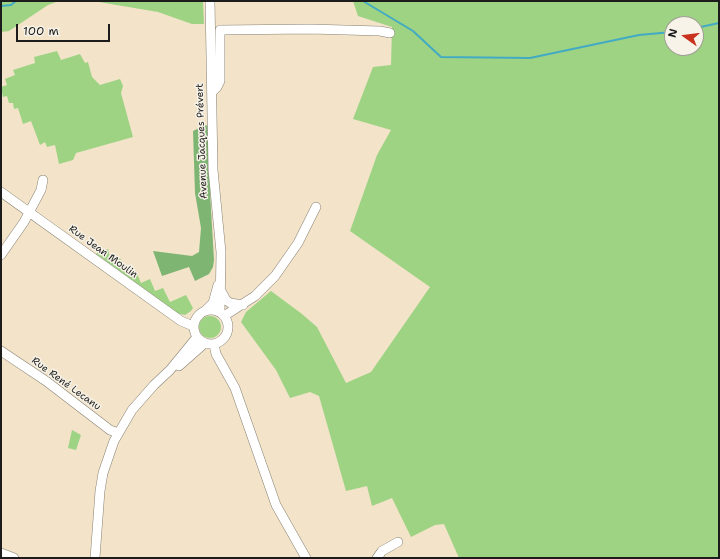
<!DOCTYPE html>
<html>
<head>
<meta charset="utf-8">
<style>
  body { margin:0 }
  #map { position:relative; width:720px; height:559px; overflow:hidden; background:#f2e3c9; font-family:"Shantell Sans",sans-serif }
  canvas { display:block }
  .frame { position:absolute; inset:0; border:2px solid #1c1c1c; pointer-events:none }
  .north { position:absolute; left:664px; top:16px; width:40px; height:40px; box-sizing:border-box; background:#f7f3e8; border:1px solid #9f9d96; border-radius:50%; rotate:284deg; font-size:11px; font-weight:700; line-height:16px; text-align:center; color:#1c1c1c }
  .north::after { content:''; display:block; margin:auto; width:14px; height:18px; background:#c8321e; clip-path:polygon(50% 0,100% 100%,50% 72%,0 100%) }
  .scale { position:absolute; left:16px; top:24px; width:94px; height:18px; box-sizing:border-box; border:2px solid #1c1c1c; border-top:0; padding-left:5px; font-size:12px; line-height:14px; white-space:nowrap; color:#1c1c1c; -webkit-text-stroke:3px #f7f3e8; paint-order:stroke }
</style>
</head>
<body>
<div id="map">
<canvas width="720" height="559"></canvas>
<div class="frame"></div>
<div class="north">N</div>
<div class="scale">100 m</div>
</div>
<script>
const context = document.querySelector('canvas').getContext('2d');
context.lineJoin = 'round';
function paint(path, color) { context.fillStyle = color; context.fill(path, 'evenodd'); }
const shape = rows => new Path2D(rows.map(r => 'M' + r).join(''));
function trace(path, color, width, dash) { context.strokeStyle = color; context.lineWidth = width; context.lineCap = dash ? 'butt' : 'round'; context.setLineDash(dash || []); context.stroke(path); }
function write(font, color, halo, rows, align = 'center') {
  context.font = font + ' "Shantell Sans",sans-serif'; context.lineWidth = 3; context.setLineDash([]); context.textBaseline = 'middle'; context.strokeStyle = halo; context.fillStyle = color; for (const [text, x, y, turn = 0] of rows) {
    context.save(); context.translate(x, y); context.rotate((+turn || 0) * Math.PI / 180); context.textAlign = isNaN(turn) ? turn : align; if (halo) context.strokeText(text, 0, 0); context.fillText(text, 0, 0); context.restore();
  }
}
const green = shape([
  [1,1,59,1,48,5,9,31,1,32],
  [93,1,203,1,204,24,192,24,158,12],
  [353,1,719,1,719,558,459,558,444,524,435,525,411,537,392,498,372,506,367,486,346,491,319,396,310,392,290,398,276,370,241,322,246,312,271,291,302,314,317,327,346,383,371,372,430,287,350,231,377,155,391,130,353,119,373,67,391,65,392,27,358,16],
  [672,24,696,24,696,48,672,48],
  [57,51,61,60,80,54,85,63,88,62,92,77,100,85,120,79,123,86,121,93,133,137,76,153,73,160,59,164,55,145,47,147,45,142,40,145,31,121,23,124,18,108,14,109,13,103,9,103,7,96,3,97,1,87,7,85,5,79,15,75,13,70,35,63,34,57],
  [108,249,111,261,120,258,127,274,136,271,141,283,150,279,155,291,163,288,170,302,186,295,193,308,191,311,185,315,176,313,96,254,100,250,100,252],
  '199 327a11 11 0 1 1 22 0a11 11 0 1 1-22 0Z',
  [72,430,81,435,76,450,68,448]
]);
const forest = shape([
  [205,125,209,126,210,192,214,260,213,267,209,274,195,281,189,267,162,276,153,251,192,256,199,252,201,228,195,193,193,131]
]);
const stream = shape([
  [363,1,413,31,441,57,530,58,639,35,672,32],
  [1,6,11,5,16,1],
  [696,28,719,23]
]);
const minor = shape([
  [210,1,213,170,221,252,220,312],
  [212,92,217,87,220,81,220,30,310,29,380,31,390,33],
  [1,192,181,321,193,326],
  [1,255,24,222,41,190,43,180],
  [221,291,226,300,230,303,243,305],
  '194 327a17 17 0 1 1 34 0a17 17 0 1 1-34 0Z',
  [206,310,213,303,218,285],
  [224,316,255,296,275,276,298,243,316,207],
  [214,344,216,354,235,388,276,505,306,558],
  [1,351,46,381,110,430,118,433],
  [179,366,205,343],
  [1,553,14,558],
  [95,558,100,491,103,473,114,441,132,410,154,385,170,370,197,337],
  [377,558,382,551,398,542]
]);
const streetNames = [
  ["Avenue Jacques Prévert",202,141,-92],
  ["Rue Jean Moulin",103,252,36],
  ["Rue René Lecanu",66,384,36]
];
paint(green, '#9ed384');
paint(forest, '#7eb572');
trace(stream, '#43aac3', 2);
trace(minor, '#878072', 10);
trace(minor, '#fff', 9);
write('10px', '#1c1c1c', '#f7f3e8', streetNames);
</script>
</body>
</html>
